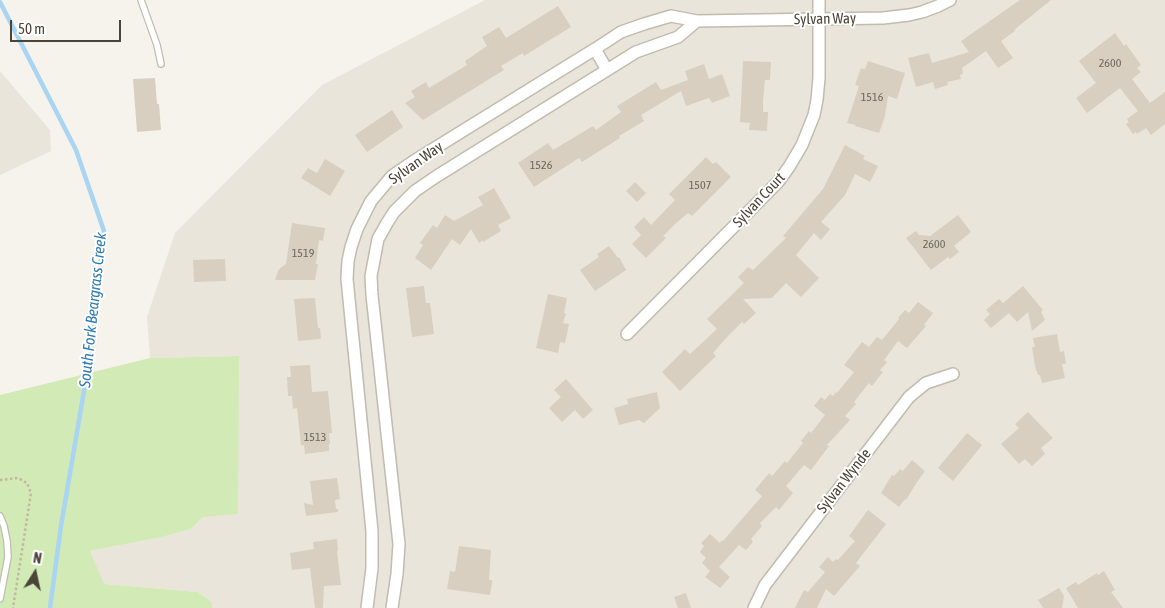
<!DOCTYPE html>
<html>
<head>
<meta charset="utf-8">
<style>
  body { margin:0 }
  #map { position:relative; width:1165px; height:608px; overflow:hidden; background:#f6f3ec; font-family:"Asap Condensed",sans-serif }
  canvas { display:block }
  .north { position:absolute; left:10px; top:548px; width:50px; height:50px; -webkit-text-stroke:4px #fff; paint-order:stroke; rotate:10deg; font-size:14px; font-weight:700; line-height:20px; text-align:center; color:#4b4439 }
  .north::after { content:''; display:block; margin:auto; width:18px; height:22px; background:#4b4439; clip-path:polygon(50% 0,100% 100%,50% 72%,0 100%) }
  .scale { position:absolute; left:10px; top:20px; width:111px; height:22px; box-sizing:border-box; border:2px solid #4b4439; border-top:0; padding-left:6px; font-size:15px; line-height:18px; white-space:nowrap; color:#4b4439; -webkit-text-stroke:4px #fff; paint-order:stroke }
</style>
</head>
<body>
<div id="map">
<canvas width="1165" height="608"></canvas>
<div class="north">N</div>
<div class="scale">50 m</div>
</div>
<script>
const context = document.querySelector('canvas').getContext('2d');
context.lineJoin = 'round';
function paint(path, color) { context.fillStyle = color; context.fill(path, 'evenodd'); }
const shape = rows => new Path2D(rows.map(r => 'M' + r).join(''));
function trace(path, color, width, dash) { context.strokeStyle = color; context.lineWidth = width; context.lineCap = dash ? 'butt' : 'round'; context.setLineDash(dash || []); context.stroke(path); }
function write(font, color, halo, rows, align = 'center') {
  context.font = font + ' "Asap Condensed",sans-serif'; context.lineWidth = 4; context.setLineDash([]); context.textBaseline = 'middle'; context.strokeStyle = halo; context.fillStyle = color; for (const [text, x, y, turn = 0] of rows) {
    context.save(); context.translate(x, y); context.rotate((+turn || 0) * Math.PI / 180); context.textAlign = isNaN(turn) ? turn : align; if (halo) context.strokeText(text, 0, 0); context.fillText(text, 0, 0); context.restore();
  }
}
const residential = shape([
  [485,0,1165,0,1165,608,212,608,212,602,198,592,103,584,90,551,162,537,191,529,203,517,239,356,150,358,147,317,175,233,322,85],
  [0,71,50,130,51,151,0,175]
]);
const green = shape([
  [239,356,238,514,203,517,191,529,162,537,90,551,104,584,198,592,212,602,212,608,0,608,0,395,150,358]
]);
const stream = shape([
  [0,2,76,150,104,231,92,344,61,526,50,608]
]);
const building = shape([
  [1020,0,1051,0,1014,30,1015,31,1001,41,1013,58,998,68,986,51,962,68,963,74,960,75,961,79,947,82,948,85,935,89,933,82,916,87,908,58,929,53,932,63,969,52,961,41],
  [558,6,571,27,524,56,523,53,501,66,504,70,423,120,405,103,415,97,411,91,426,82,429,88,467,65,465,61,487,46,482,37,499,27,506,38],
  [1115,33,1124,46,1126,44,1141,65,1137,68,1141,72,1132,79,1150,103,1165,92,1165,124,1151,135,1146,128,1137,134,1136,132,1133,134,1126,124,1129,122,1127,119,1138,111,1120,88,1087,113,1076,98,1096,83,1079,61],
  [743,61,771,62,770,80,765,80,763,101,763,112,768,112,767,131,749,130,750,123,740,122],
  [868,61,905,73,897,99,888,96,885,116,879,133,855,126,856,125,847,123,859,86,855,85,861,68,865,69],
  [704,64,709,79,722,74,730,96,712,103,709,98,686,106,681,91,641,115,644,121,619,136,620,138,582,162,579,158,534,187,518,163,548,143,553,150,593,126,596,130,621,112,617,106,656,82,661,90,688,80,685,71],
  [155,78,157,104,159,104,161,130,137,132,133,79],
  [392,110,403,127,367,152,355,135],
  [845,145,865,156,863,159,878,166,870,182,855,174,845,195,821,222,830,229,821,240,814,233,796,255,819,278,801,297,786,283,772,298,743,299,756,313,744,324,742,322,727,337,713,353,716,356,680,391,662,372,685,349,690,354,717,329,707,319,744,283,738,277,748,267,753,270,786,238,783,236,823,189],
  [706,157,713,164,716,162,731,177,692,216,688,213,675,224,663,236,666,238,646,258,632,244,641,235,634,227,644,217,651,225,675,200,669,194],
  [325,159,345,171,330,196,301,178,308,168,317,173],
  [635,182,646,193,637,202,626,191],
  [494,188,511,218,498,225,501,231,483,242,483,240,479,243,471,229,460,245,452,239,431,270,415,258,423,245,420,243,433,225,437,228,445,215,454,221,483,205,478,197],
  [958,215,971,232,954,246,959,252,950,259,948,257,931,270,906,238,916,231,919,235,930,236],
  [292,223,325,228,323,241,319,240,316,264,318,264,315,280,275,280,279,269,286,264],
  [609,246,618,258,619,257,626,270,595,291,580,270,599,257,597,254],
  [225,259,226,281,194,282,193,260],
  [424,286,426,303,430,303,434,334,412,337,406,288],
  [1023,286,1043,310,1041,312,1045,320,1032,331,1028,312,1017,322,1009,313,991,328,984,320,990,314,986,310,999,299,1003,303],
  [548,294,567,298,564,313,566,314,563,323,569,324,565,343,560,342,558,353,536,348],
  [315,298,318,328,320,328,321,339,298,341,294,299],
  [918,302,933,313,924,325,926,326,907,348,898,341,884,360,887,362,880,370,883,372,872,386,869,383,854,402,856,404,845,416,850,420,827,445,829,446,811,470,804,465,786,486,793,493,779,510,776,507,760,523,762,526,751,539,753,542,746,550,739,545,719,567,730,577,720,588,705,577,710,571,702,563,706,558,700,552,704,546,701,543,710,534,720,543,722,540,723,541,762,496,755,490,769,473,772,476,785,461,787,463,803,443,801,441,809,431,811,433,825,415,814,406,821,397,825,400,830,394,833,396,836,392,837,393,854,372,844,365,862,342,869,347,877,337,882,340,899,319,898,318,905,310,909,313],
  [1057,334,1060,352,1064,351,1066,364,1062,364,1065,378,1042,383,1040,375,1038,375,1035,366,1032,347,1035,347,1033,338],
  [310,365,312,392,328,391,332,433,329,433,330,443,329,444,329,451,305,454,304,445,301,446,297,408,293,409,292,396,288,396,287,377,291,377,290,366],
  [566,379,593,410,583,419,575,410,562,422,549,408,561,397,554,390],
  [657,392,660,408,644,423,639,420,619,425,614,408,628,404,627,399],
  [1028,412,1053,438,1041,448,1045,454,1032,466,1025,459,1019,464,1001,444,1019,428,1015,424],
  [967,433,982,445,953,481,938,468],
  [912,460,925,471,917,482,906,500,905,499,899,507,881,493,892,475,894,476,900,469,903,471],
  [337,478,340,499,335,500,336,509,338,509,338,512,306,516,304,503,313,505,310,481],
  [868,510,886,524,856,563,860,566,834,596,826,589,817,608,795,608,804,590,808,592,825,572,819,567,828,557,833,562,836,559,838,560,855,541,849,536],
  [337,539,338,551,337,551,341,585,324,586,323,608,315,608,310,568,292,570,290,553,314,549,313,542],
  [459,546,491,550,489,580,492,580,492,583,490,595,447,589,450,571,455,572],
  [1104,571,1115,590,1111,592,1123,608,1078,608,1066,588,1076,582,1078,585,1097,573,1098,575],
  [1059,588,1064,596,1062,608,1043,608,1038,600],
  [686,593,691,608,678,608,674,597]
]);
const path = shape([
  [0,480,18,478,27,483,31,493,13,608]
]);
const service = shape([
  [141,0,157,45,161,64],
  [0,516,4,526,7,541,8,557,0,599]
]);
const minor = shape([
  [595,49,607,70],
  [627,334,778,182,789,167,802,145,814,115,817,100,819,78,819,0],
  [367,608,372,568,372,531,347,279,348,261,351,247,357,229,371,201,392,176,414,161,595,49,621,32,644,24,671,16,697,21,883,18,909,15,922,12,938,6,950,0],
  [392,608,397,574,399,544,372,295,371,276,378,239,387,223,394,212,415,191,437,176,636,52,678,37,697,21],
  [754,608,765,585,909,397,926,383,953,374]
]);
const numberNames = [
  ["2600",1110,63],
  ["1516",872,97],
  ["1526",541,165],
  ["1507",700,185],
  ["2600",934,244],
  ["1519",303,253],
  ["1513",315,437]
];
const streetNames = [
  ["Sylvan Way",825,19,-1],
  ["Sylvan Way",416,163,-35],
  ["Sylvan Court",759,200,-47],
  ["Sylvan Wynde",844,481,-52]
];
const waterNames = [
  ["South Fork Beargrass Creek",93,310,-84]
];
paint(residential, '#eae5da');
paint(green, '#d2eab5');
trace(stream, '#a9d4f2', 4.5);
paint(building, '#d8cfc1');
trace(service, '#c2bbae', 8);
trace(minor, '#c2bbae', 14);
trace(path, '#c4b79f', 2.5, [2.5, 2.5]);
trace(service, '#fff', 5.5);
trace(minor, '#fff', 11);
write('12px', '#6e675b', null, numberNames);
write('15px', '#4b4439', '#fff', streetNames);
write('italic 16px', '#2e7ab2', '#fff', waterNames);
</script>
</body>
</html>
